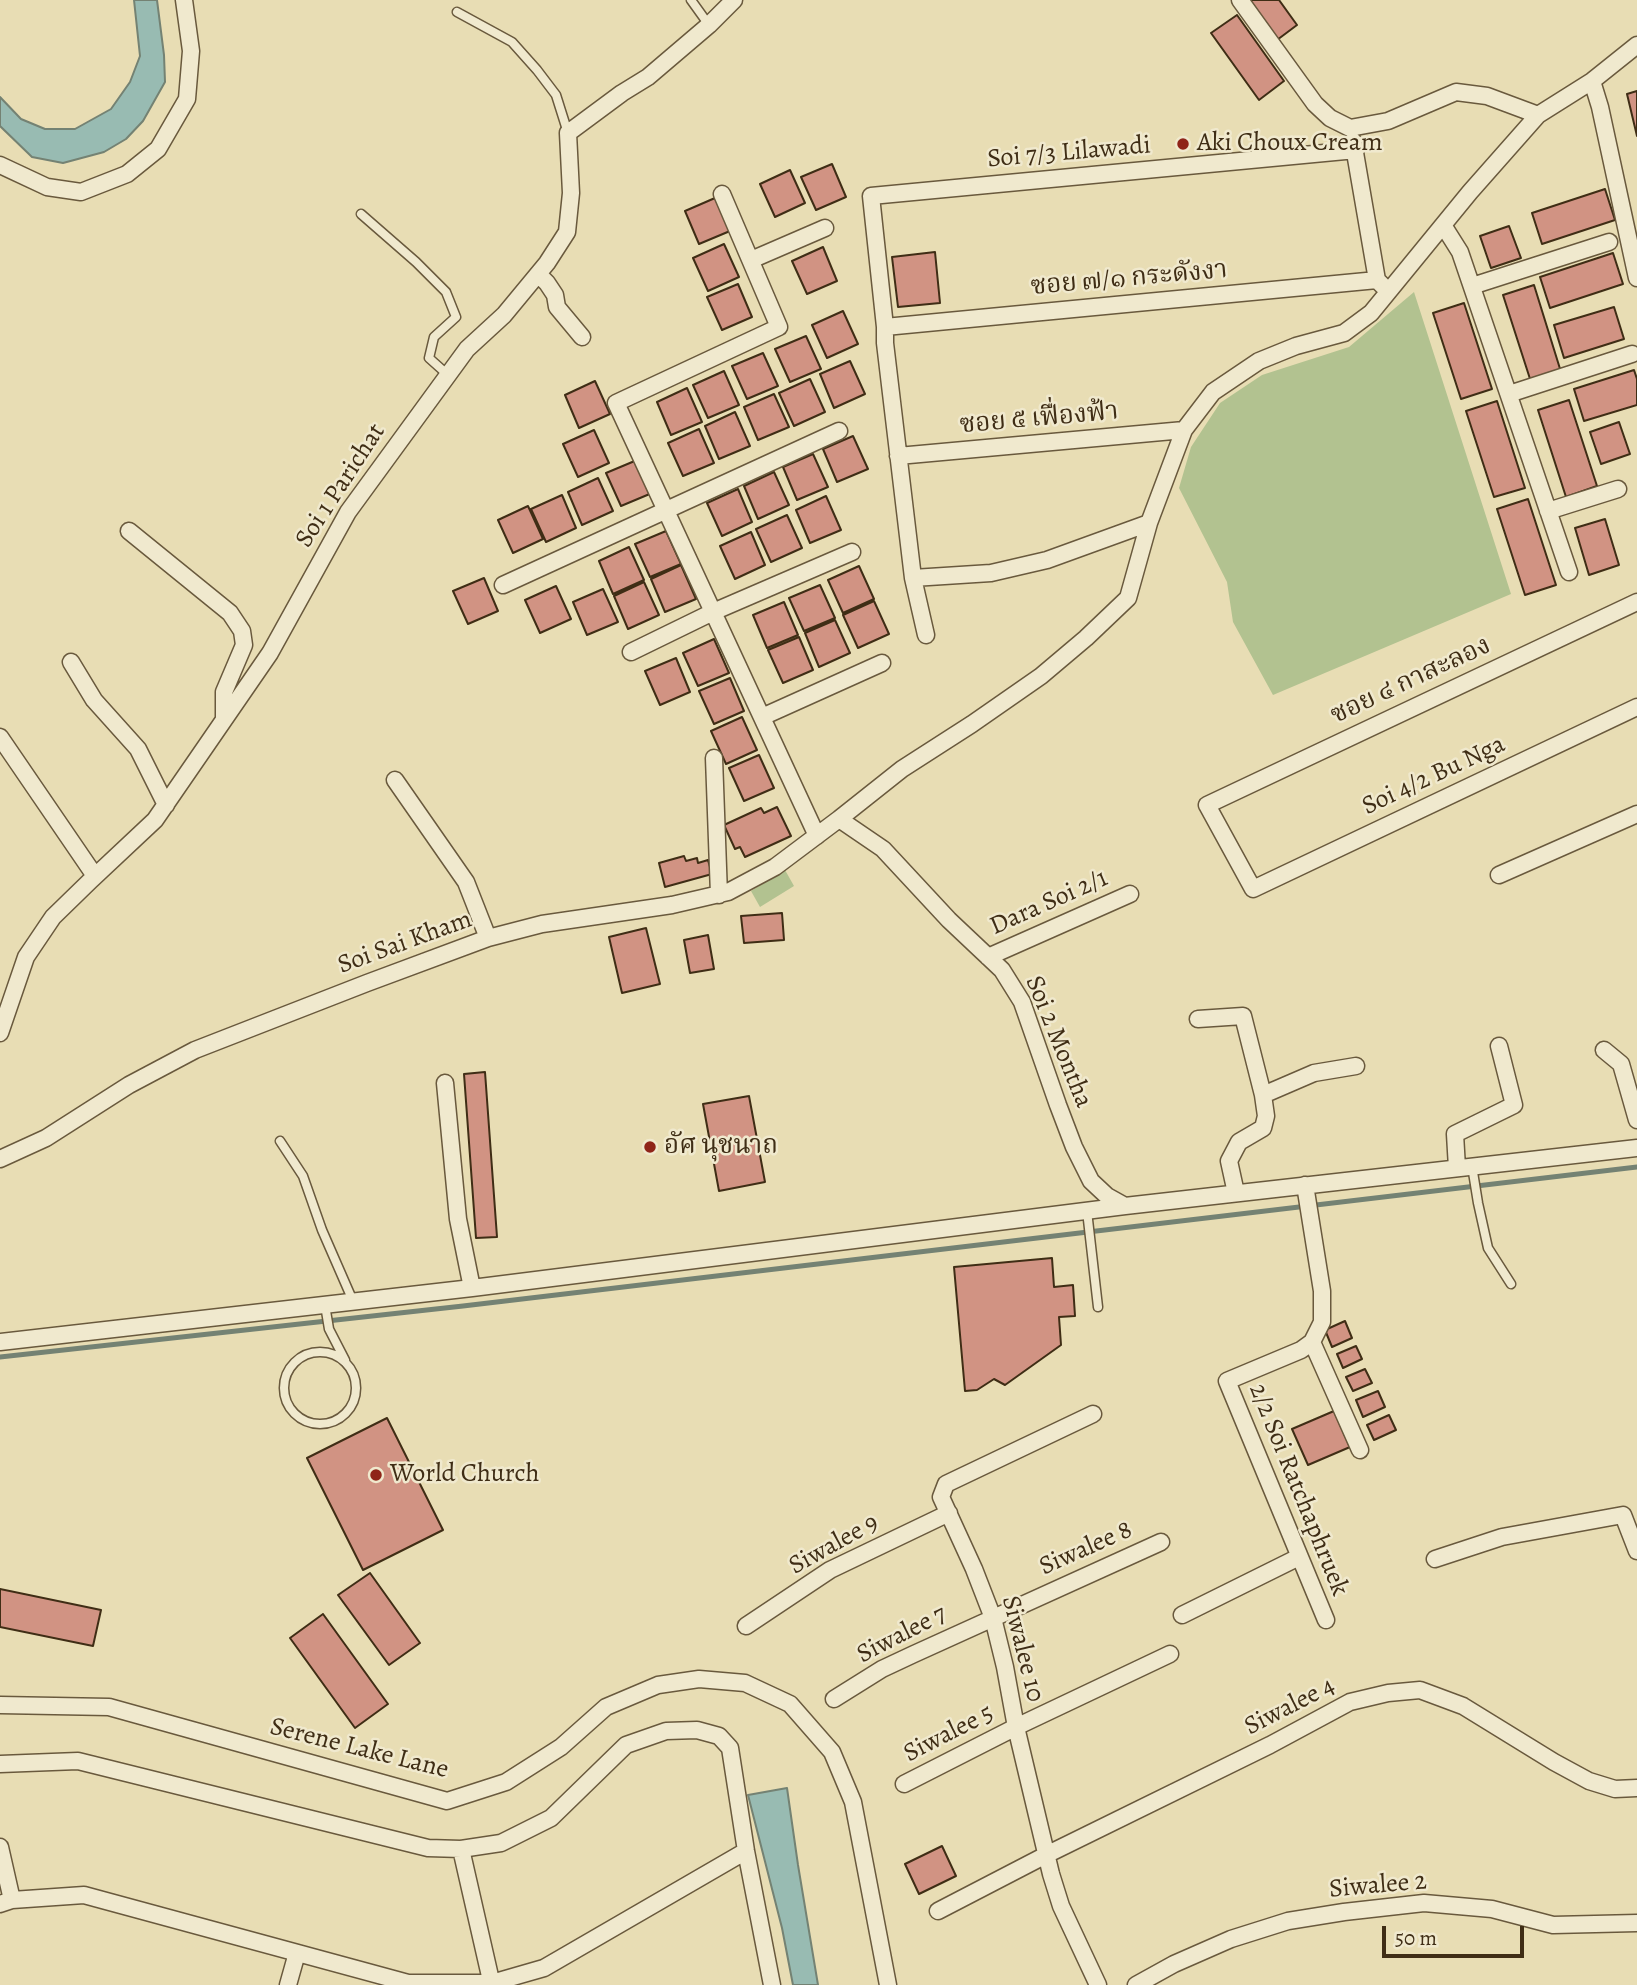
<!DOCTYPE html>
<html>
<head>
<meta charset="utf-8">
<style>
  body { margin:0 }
  #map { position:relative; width:1637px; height:1985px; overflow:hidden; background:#e8ddb4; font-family:Alegreya,serif }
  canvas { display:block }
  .scale { position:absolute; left:1382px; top:1926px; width:142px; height:32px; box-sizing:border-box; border:4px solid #3f2d15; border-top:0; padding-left:9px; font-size:21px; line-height:24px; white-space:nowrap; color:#3f2d15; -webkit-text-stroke:5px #f0e9ce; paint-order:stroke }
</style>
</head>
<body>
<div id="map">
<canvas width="1637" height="1985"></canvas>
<div class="scale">50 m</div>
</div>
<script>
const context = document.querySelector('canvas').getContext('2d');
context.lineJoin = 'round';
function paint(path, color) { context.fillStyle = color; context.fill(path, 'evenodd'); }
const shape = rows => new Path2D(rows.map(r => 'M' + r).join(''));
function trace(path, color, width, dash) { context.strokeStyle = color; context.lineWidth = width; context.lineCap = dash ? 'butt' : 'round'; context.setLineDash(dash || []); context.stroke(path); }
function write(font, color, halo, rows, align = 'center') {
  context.font = font + ' Alegreya,"Noto Serif Thai",serif'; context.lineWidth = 5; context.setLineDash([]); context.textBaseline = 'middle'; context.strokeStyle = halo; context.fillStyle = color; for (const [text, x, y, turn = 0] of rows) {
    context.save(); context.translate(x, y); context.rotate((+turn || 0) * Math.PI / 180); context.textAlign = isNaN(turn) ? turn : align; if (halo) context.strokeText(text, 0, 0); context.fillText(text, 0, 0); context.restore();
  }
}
const green = shape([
  [1414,292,1511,594,1273,695,1233,622,1227,582,1179,488,1191,447,1220,403,1262,375,1349,347],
  [785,870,794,886,760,907,751,891]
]);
const water = shape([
  [134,0,157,0,164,55,165,82,143,121,126,139,104,152,63,163,32,157,0,126,0,97,21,119,45,129,75,129,111,109,130,82,140,56,134,0],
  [787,1788,798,1865,818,1985,793,1985,782,1928,748,1795,787,1788]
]);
const stream = shape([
  [0,1357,463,1306,1637,1167]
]);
const building = shape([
  [1248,0,1279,0,1297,25,1277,40,1248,0],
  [1237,15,1284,81,1259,100,1211,33,1237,15],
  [1637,91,1637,136,1627,94,1637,91],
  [832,164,846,197,816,210,801,177,832,164],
  [790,170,805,203,775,217,760,184,790,170],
  [1605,189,1615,220,1542,244,1532,213,1605,189],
  [715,198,730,231,699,244,685,211,715,198],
  [1509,226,1521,258,1491,268,1480,236,1509,226],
  [724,244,739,277,708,291,693,258,724,244],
  [823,247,837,281,807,294,792,261,823,247],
  [935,252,940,303,898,307,892,257,935,252],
  [1613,253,1623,284,1550,308,1540,277,1613,253],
  [738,284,752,317,722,330,707,297,738,284],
  [1534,285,1561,372,1531,382,1503,295,1534,285],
  [1464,303,1492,389,1461,399,1433,313,1464,303],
  [1614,307,1624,339,1564,358,1554,325,1614,307],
  [843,311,858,344,827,358,812,325,843,311],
  [806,336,821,369,790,382,775,349,806,336],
  [763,353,778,386,747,399,732,366,763,353],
  [850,361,865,394,834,408,820,374,850,361],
  [1634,370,1637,379,1637,405,1584,421,1574,389,1634,370],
  [724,371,739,405,708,418,693,385,724,371],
  [810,379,825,412,794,426,779,393,810,379],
  [595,381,610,414,579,428,565,395,595,381],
  [687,388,702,422,671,435,657,402,687,388],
  [774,394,789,427,758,440,744,407,774,394],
  [1569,400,1597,486,1566,497,1538,410,1569,400],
  [1497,401,1525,488,1494,497,1466,411,1497,401],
  [735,412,750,446,719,459,705,426,735,412],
  [1619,422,1630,454,1601,464,1590,432,1619,422],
  [699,429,714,463,683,476,668,443,699,429],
  [594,430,609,463,578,477,563,444,594,430],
  [853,436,868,469,837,482,823,449,853,436],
  [813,454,828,487,797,500,783,467,813,454],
  [637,460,652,493,621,506,606,473,637,460],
  [774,472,789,505,758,519,744,486,774,472],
  [598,478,613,511,582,525,568,492,598,478],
  [738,489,752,522,722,536,707,503,738,489],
  [562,495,576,528,546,542,531,509,562,495],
  [826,496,841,530,810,543,796,510,826,496],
  [1528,499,1556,585,1525,595,1497,509,1528,499],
  [528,506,543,539,513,553,498,520,528,506],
  [787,515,802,548,771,562,756,529,787,515],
  [1605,519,1619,565,1589,575,1575,528,1605,519],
  [666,531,681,564,650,577,635,544,666,531],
  [751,532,765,565,735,579,720,546,751,532],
  [629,547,644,580,613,594,599,561,629,547],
  [681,565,696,599,665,612,651,579,681,565],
  [859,566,874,599,843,613,828,580,859,566],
  [484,578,498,611,468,624,453,591,484,578],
  [644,582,659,615,628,629,614,596,644,582],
  [820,585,835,618,804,631,789,598,820,585],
  [556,586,571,619,540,633,525,600,556,586],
  [603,589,618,622,587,635,573,602,603,589],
  [874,601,889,634,858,648,843,615,874,601],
  [784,602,798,635,767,648,753,615,784,602],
  [835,620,850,653,819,667,805,633,835,620],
  [799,637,813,670,783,683,768,650,799,637],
  [714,639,729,673,698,686,683,653,714,639],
  [676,658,690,692,660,705,645,671,676,658],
  [730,678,744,711,714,724,699,691,730,678],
  [742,717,757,750,726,764,711,731,742,717],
  [759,755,774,788,744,801,729,768,759,755],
  [777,807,791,836,745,857,740,847,735,849,724,825,761,808,764,813,777,807],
  [684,856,686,861,697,858,698,863,708,860,712,874,665,887,659,863,684,856],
  [782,913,784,940,744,943,741,916,782,913],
  [646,928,660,984,622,993,609,937,646,928],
  [708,935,714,969,690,973,684,940,708,935],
  [485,1072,497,1237,476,1238,464,1074,485,1072],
  [749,1096,765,1182,719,1191,703,1104,749,1096],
  [1052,1258,1054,1287,1073,1285,1075,1316,1059,1317,1061,1345,1005,1385,994,1379,977,1390,965,1391,954,1267,1052,1258],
  [1345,1321,1352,1338,1332,1347,1325,1330,1345,1321],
  [1356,1346,1362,1359,1343,1368,1337,1354,1356,1346],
  [1365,1369,1372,1383,1353,1391,1346,1377,1365,1369],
  [1378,1391,1385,1407,1363,1417,1356,1400,1378,1391],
  [1334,1411,1350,1447,1308,1465,1292,1429,1334,1411],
  [1389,1415,1396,1430,1374,1440,1367,1425,1389,1415],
  [387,1418,443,1530,363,1570,307,1458,387,1418],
  [370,1573,420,1643,389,1665,338,1595,370,1573],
  [0,1589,101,1610,93,1646,0,1627,0,1589],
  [323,1614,388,1704,355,1728,290,1638,323,1614],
  [942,1846,956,1876,919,1894,905,1864,942,1846]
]);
const lane = shape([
  [691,0,709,25],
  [457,12,512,42,537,70,556,95,568,133],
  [361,214,416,262,446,292,456,317,434,337,429,358,448,375],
  [280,1141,303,1176,322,1230,353,1301],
  [1472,1166,1478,1203,1488,1248,1511,1284],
  [1087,1211,1098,1307],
  [325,1305,329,1329,345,1360],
  '284 1388a36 36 0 1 1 72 0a36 36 0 1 1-72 0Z'
]);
const street = shape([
  [1240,0,1315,104,1330,118,1350,128,1388,121,1456,92,1487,96,1538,115],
  [1592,81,1600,107,1637,278],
  [1353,141,1377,280,1383,286],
  [0,165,47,187,81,192,127,174,158,149,187,99,191,51,184,0],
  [722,194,779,327,616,403,817,836],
  [1443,225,1460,252,1569,572],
  [751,260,825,228],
  [538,274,547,283,555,295,557,307,582,337],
  [1472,286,1609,242],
  [885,327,1377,280],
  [1509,394,1632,354],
  [898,456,1184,430],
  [1548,511,1618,489],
  [129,531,230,613,242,631,244,645,224,692,224,720],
  [913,578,991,573,1047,560,1149,523],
  [503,585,839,431],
  [1637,602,1207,805,1253,889,1637,707],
  [926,635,913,578,885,343,885,327,871,196,1356,150],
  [631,652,713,612,852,552],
  [71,662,94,700,138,749,166,805],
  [762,717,882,663],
  [0,737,95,876],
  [714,758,719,895],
  [395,780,466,882,488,938],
  [839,819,883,849,949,920,1002,970,1022,1002,1058,1105,1074,1147,1091,1181,1107,1196,1125,1206],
  [1499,875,1637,814],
  [988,957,1130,894],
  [1198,1019,1243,1016,1263,1095],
  [0,1033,26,957,53,917,90,881,155,820,270,653,348,512,467,349,504,315,547,263,567,232,571,193,568,133,622,93,648,77,709,25,734,0],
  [1604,1050,1621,1064,1637,1120],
  [445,1083,458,1219,472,1288],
  [0,1159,46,1138,129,1085,195,1050,367,983,488,938,542,924,672,905,728,892,775,867,839,819,902,769,972,724,1041,676,1086,638,1128,598,1149,523,1184,430,1213,392,1259,361,1296,346,1344,333,1371,313,1470,192,1538,115,1592,81,1637,45],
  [1457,1168,1455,1134,1514,1105,1499,1046],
  [1305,1185,1322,1291,1322,1322,1312,1342,1301,1350,1227,1381,1326,1620],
  [1236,1193,1229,1161,1239,1142,1263,1128,1266,1116,1263,1095,1314,1073,1356,1066],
  [0,1342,472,1288,1125,1206,1637,1148],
  [1312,1342,1360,1450],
  [1093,1414,946,1484,941,1497,974,1569,993,1618,1005,1667,1016,1727,1051,1874,1061,1906,1098,1985],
  [1435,1559,1502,1537,1623,1515,1637,1551],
  [1182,1615,1299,1557],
  [746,1626,830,1570,949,1513],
  [834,1699,882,1669,914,1654,1161,1542],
  [0,1705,109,1707,447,1801,506,1782,561,1747,606,1707,658,1685,699,1679,745,1683,790,1704,832,1752,853,1802,888,1985],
  [0,1764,78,1761,428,1848,461,1849,501,1843,551,1818,626,1745,666,1731,697,1730,719,1736,730,1748,746,1851,772,1985],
  [904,1784,1016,1727,1170,1654],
  [0,1847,12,1900],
  [461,1849,492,1985],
  [0,1904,12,1900,84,1895,408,1983,492,1983,544,1968,746,1851],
  [938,1911,1046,1855,1270,1745,1350,1702,1388,1693,1420,1690,1463,1706,1554,1762,1589,1781,1615,1789,1637,1788],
  [288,1985,297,1953],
  [1136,1985,1174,1964,1231,1939,1288,1921,1344,1912,1424,1903,1492,1909,1553,1925,1637,1923]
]);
const markers = [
  [1183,144,7,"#8f2418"],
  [650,1147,7,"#8f2418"],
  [376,1475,7,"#8f2418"]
];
const poiNames = [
  ["Aki Choux Cream",1197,144],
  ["อัศ นุชนาถ",664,1147],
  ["World Church",390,1475]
];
const streetNames = [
  ["Soi 7/3 Lilawadi",1069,153,-5],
  ["ซอย ๗/๑ กระดังงา",1129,279,-5],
  ["ซอย ๕ เฟื่องฟ้า",1039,419,-5],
  ["Soi 1 Parichat",341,486,-57],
  ["ซอย ๔ กาสะลอง",1411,681,-25],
  ["Soi 4/2 Bu Nga",1434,776,-25],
  ["Dara Soi 2/1",1049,903,-24],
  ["Soi Sai Kham",405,943,-20],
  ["Soi 2 Montha",1058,1042,68],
  ["2/2 Soi Ratchaphruek",1298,1490,68],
  ["Siwalee 9",834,1545,-29],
  ["Siwalee 8",1086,1549,-24],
  ["Siwalee 7",902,1635,-27],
  ["Siwalee 10",1022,1649,76],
  ["Siwalee 4",1290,1707,-27],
  ["Siwalee 5",949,1734,-27],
  ["Serene Lake Lane",359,1749,14],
  ["Siwalee 2",1378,1886,-5]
];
paint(green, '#b2c290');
paint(water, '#98bbb2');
trace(water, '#748273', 2);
trace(stream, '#748273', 5);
paint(building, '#d19383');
trace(building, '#3f2d15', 2);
trace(lane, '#69593d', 11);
trace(street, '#69593d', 19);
trace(lane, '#f0e9ce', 8);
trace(street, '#f0e9ce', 16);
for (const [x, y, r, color] of markers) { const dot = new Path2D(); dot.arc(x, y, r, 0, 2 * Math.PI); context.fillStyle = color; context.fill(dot); trace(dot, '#f0e9ce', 2.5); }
write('26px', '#3f2d15', '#f0e9ce', poiNames, 'left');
write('26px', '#3f2d15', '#f0e9ce', streetNames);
</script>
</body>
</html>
